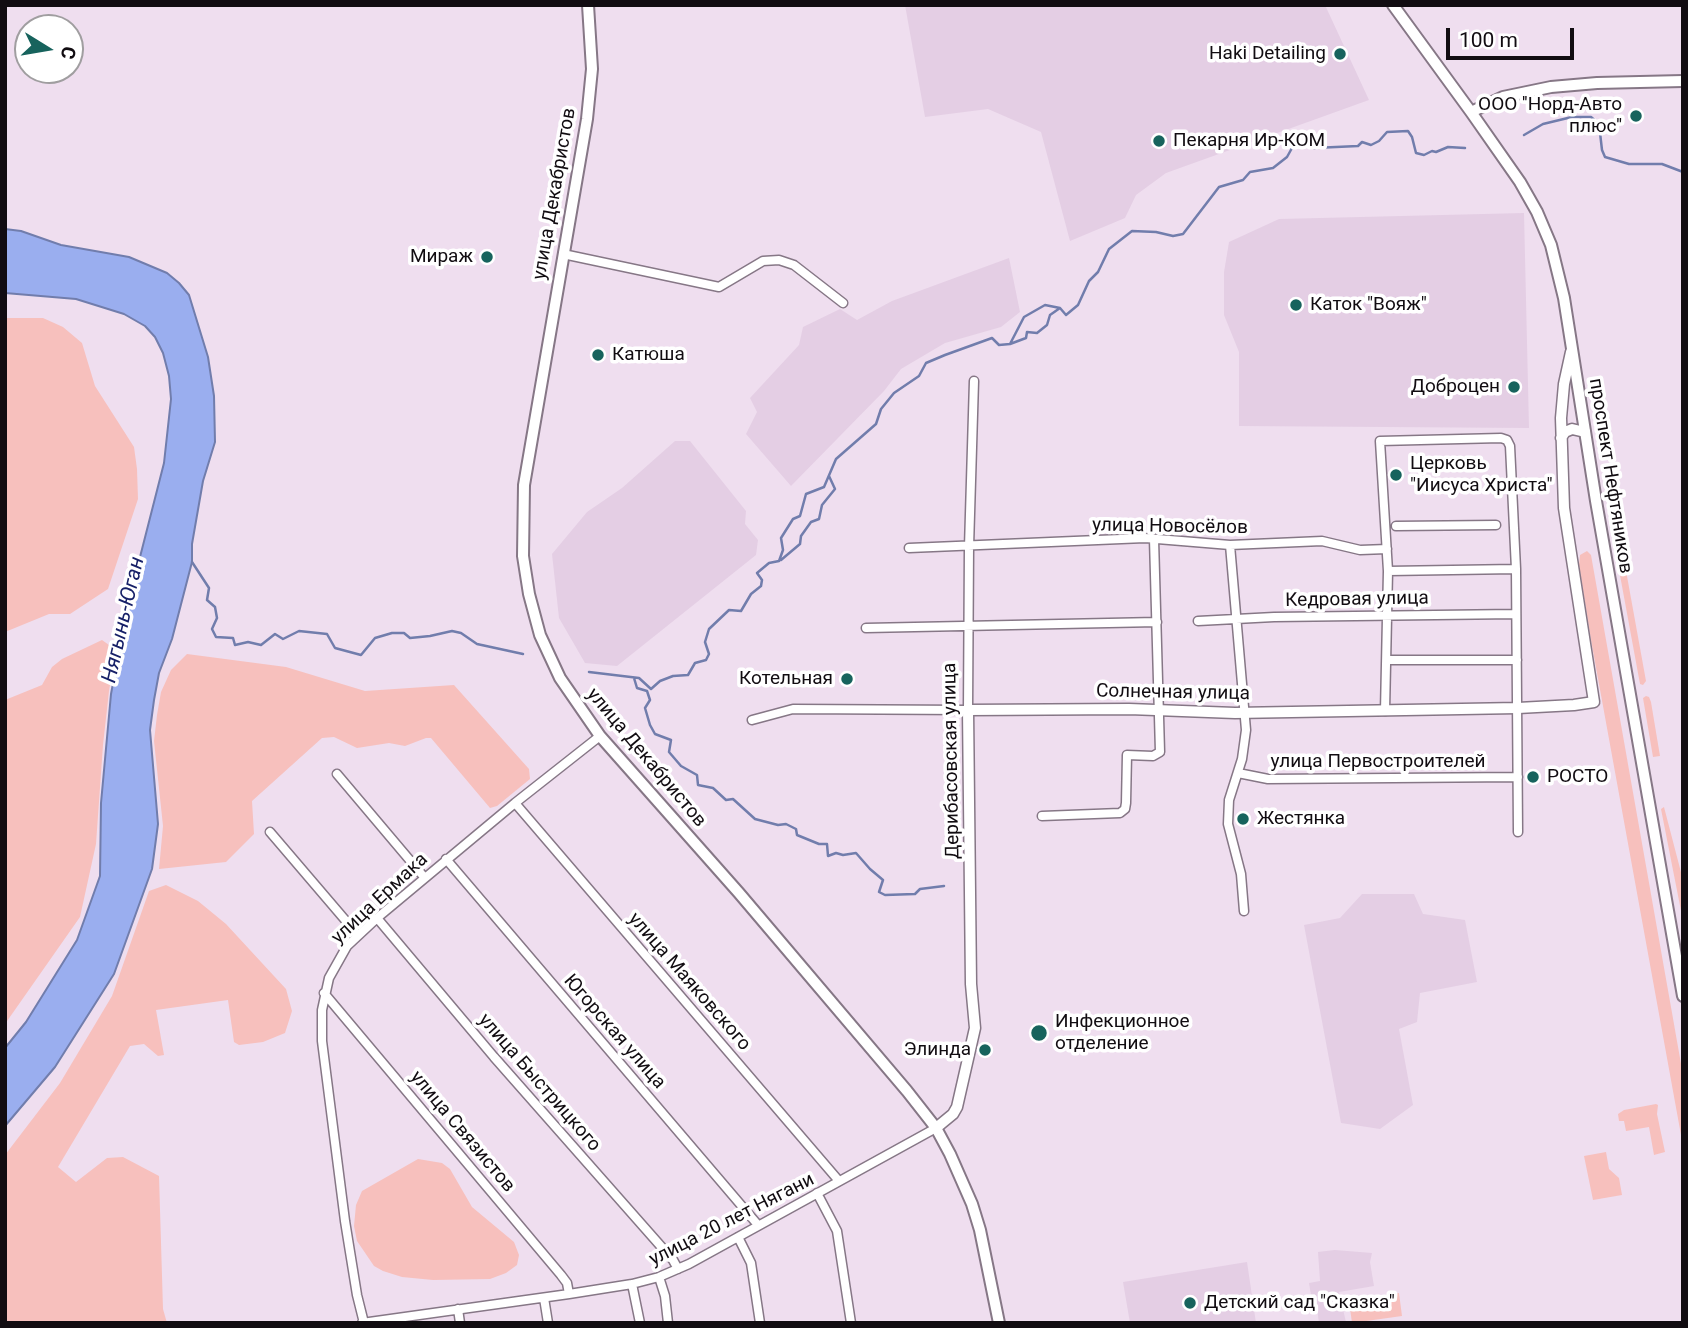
<!DOCTYPE html>
<html>
<head>
<meta charset="utf-8">
<style>
  body { margin:0 }
  #map { position:relative; width:1688px; height:1328px; overflow:hidden; background:#efdeef; font-family:Roboto,sans-serif }
  canvas { display:block }
  .frame { position:absolute; inset:0; border:7px solid #110c11; pointer-events:none }
  .north { position:absolute; left:14px; top:14px; width:70px; height:70px; box-sizing:border-box; background:#fff; border:2px solid #a09ea0; border-radius:50%; rotate:101deg; font-size:19px; font-weight:700; line-height:28px; text-align:center; color:#110c11 }
  .north::after { content:''; display:block; margin:auto; width:24px; height:32px; background:#17635d; clip-path:polygon(50% 0,100% 100%,50% 72%,0 100%) }
  .scale { position:absolute; left:1446px; top:28px; width:128px; height:32px; box-sizing:border-box; border:4px solid #110c11; border-top:0; padding-left:9px; font-size:21px; line-height:24px; white-space:nowrap; color:#110c11; -webkit-text-stroke:5px #fff; paint-order:stroke }
</style>
</head>
<body>
<div id="map">
<canvas width="1688" height="1328"></canvas>
<div class="frame"></div>
<div class="north">С</div>
<div class="scale">100 m</div>
</div>
<script>
const context = document.querySelector('canvas').getContext('2d');
context.lineJoin = 'round';
function paint(path, color) { context.fillStyle = color; context.fill(path, 'evenodd'); }
const shape = rows => new Path2D(rows.map(r => 'M' + r).join(''));
function trace(path, color, width, dash) { context.strokeStyle = color; context.lineWidth = width; context.lineCap = dash ? 'butt' : 'round'; context.setLineDash(dash || []); context.stroke(path); }
function write(font, color, halo, rows, align = 'center') {
  context.font = font + ' Roboto,sans-serif'; context.lineWidth = 7; context.setLineDash([]); context.textBaseline = 'middle'; context.strokeStyle = halo; context.fillStyle = color; for (const [text, x, y, turn = 0] of rows) {
    context.save(); context.translate(x, y); context.rotate((+turn || 0) * Math.PI / 180); context.textAlign = isNaN(turn) ? turn : align; if (halo) context.strokeText(text, 0, 0); context.fillText(text, 0, 0); context.restore();
  }
}
const built = shape([
  [905,5,1325,5,1369,100,1166,173,1136,195,1125,218,1070,241,1041,132,988,109,925,117],
  [1524,213,1529,428,1239,426,1239,352,1224,315,1224,272,1229,242,1279,219],
  [1009,258,1020,312,1001,327,945,343,901,369,884,391,791,486,746,434,757,412,750,398,799,345,803,327,840,309,857,320,892,301],
  [675,441,690,441,746,511,745,524,758,540,756,555,617,666,585,663,559,618,552,554,587,512,622,488],
  [1362,894,1414,894,1423,914,1465,920,1477,982,1420,993,1417,1022,1399,1029,1413,1105,1380,1129,1341,1123,1304,925,1340,918],
  [1335,1250,1372,1253,1370,1262,1374,1286,1339,1292,1346,1322,1319,1323,1315,1294,1311,1295,1309,1283,1320,1281,1318,1252],
  [1247,1262,1256,1323,1130,1323,1123,1282]
]);
const green = shape([
  [5,318,43,318,63,327,82,343,95,386,134,447,137,469,138,499,108,589,70,614,49,614,5,632],
  [1612,508,1615,510,1646,681,1643,685,1640,684,1608,510],
  [1587,551,1591,555,1683,1075,1683,1146,1591,640,1579,565,1580,555],
  [102,640,116,650,109,691,103,745,96,844,80,917,5,1024,5,700,42,685,52,667,62,659],
  [187,654,286,667,365,691,454,685,529,769,530,779,497,806,490,808,431,738,426,738,405,746,389,743,357,748,334,737,322,738,252,801,254,834,226,862,159,869,163,826,154,741,157,715,161,692,171,670],
  [1646,696,1649,697,1651,702,1660,756,1653,757,1643,698],
  [1664,807,1683,880,1683,921,1661,809],
  [166,885,198,901,226,924,286,989,292,1011,285,1033,263,1042,239,1045,234,1042,228,1000,156,1010,164,1055,158,1056,144,1044,130,1046,58,1167,76,1182,107,1158,123,1157,159,1176,163,1309,167,1323,5,1323,5,1155,60,1083,112,996,149,891],
  [1656,1104,1658,1105,1657,1114,1665,1152,1654,1155,1649,1127,1626,1131,1624,1121,1619,1121,1618,1114,1624,1110],
  [1606,1152,1609,1169,1619,1178,1622,1195,1593,1200,1584,1156],
  [418,1159,442,1163,450,1169,472,1207,514,1242,519,1255,517,1265,506,1273,490,1279,433,1280,402,1277,383,1271,374,1266,357,1241,354,1226,356,1205,362,1191],
  [1399,1293,1402,1316,1352,1323,1349,1301]
]);
const water = shape([
  [5,229,21,231,61,245,129,257,167,273,179,283,189,295,208,357,214,396,215,442,203,481,192,544,192,562,172,639,159,673,154,700,150,730,158,824,152,869,114,974,55,1067,5,1126,5,1048,26,1022,77,940,100,876,101,803,111,694,128,604,164,463,171,399,169,376,163,353,155,337,145,326,124,314,76,299,5,293,5,229]
]);
const stream = shape([
  [1524,135,1543,124,1572,117,1591,117,1599,124,1602,150,1605,157,1629,164,1662,164,1683,172],
  [1010,344,1026,338,1027,332,1037,333,1047,325,1050,315,1060,308],
  [781,560,800,544,801,536,811,522,819,519,822,505,835,489,829,476],
  [192,562,209,588,207,600,215,607,217,618,212,629,216,637,233,638,235,645,248,642,261,645,275,634,283,639,299,631,327,634,335,648,361,655,375,638,392,633,404,633,410,638,430,636,452,631,461,633,477,644,523,654],
  [589,672,639,678,651,689,660,681,673,676,688,675,695,663,706,660,709,654,705,642,709,629,729,610,741,611,751,594,761,586,762,580,757,573,769,563,779,561,783,550,781,538,793,519,800,516,806,494,824,487,836,459,876,424,881,409,894,393,919,376,926,363,945,355,992,338,999,345,1010,344,1024,317,1045,305,1060,308,1066,315,1078,305,1089,281,1098,272,1109,249,1132,231,1156,232,1173,236,1183,234,1219,187,1243,180,1250,172,1273,168,1287,157,1292,148,1300,142,1314,148,1358,146,1362,142,1371,145,1379,141,1387,132,1408,131,1412,137,1416,153,1424,155,1432,151,1436,152,1448,147,1465,148],
  [634,678,637,688,647,691,650,700,645,708,650,725,655,734,671,740,669,752,681,766,697,775,698,785,713,788,726,800,733,799,755,819,778,825,786,824,796,829,797,835,819,844,827,844,828,856,836,853,843,855,856,853,870,869,883,880,879,892,885,895,915,894,920,889,944,886]
]);
const minor = shape([
  [563,254,719,287,763,261,779,260,794,265,843,303],
  [1396,526,1496,525],
  [1230,545,1246,730,1242,759,1229,800,1228,824,1241,874,1244,911],
  [909,548,1145,538,1230,545,1322,541,1360,550,1387,549],
  [1388,571,1516,569],
  [1198,621,1274,617,1516,614],
  [866,628,1157,622],
  [1387,660,1517,660],
  [1385,711,1388,571,1380,441,1501,438,1507,440,1510,446,1516,569,1518,832],
  [752,720,793,709,968,710,969,547,974,381],
  [1238,773,1268,779,1518,777],
  [337,774,424,877],
  [515,803,839,1181],
  [1042,816,1120,813,1125,809,1126,803,1127,755,1153,756,1160,752,1154,539],
  [270,832,358,935],
  [446,859,758,1225],
  [377,918,494,1057,673,1260,678,1269],
  [324,993,561,1275,567,1283,569,1294],
  [817,1193,837,1231,851,1323],
  [738,1237,751,1263,760,1323],
  [659,1277,665,1296,668,1323],
  [632,1284,640,1323],
  [544,1298,548,1323],
  [458,1309,460,1323],
  [362,1323,569,1294,632,1284,659,1277,689,1264,936,1128],
  [364,1323,357,1295,345,1221,322,1041,322,1010,329,978,347,946,377,918,515,803,600,736]
]);
const tertiary = shape([
  [1561,438,1565,432,1572,429,1585,432],
  [936,1128,953,1114,957,1107,975,1028,971,984,968,710,1129,709,1235,713,1518,708,1574,705,1594,702,1564,508,1561,418,1564,384,1571,352]
]);
const secondary = shape([
  [588,5,592,69,587,119,524,485,523,556,529,594,540,635,560,678,600,736,739,893,907,1091,936,1128,950,1154,972,1204,980,1230,999,1323],
  [1393,5,1471,112,1520,182,1537,212,1551,245,1564,298,1596,501,1683,996],
  [1471,112,1503,97,1551,87,1597,83,1683,81]
]);
const markers = [
  [1340,54,7,"#17635d"],
  [1636,116,7,"#17635d"],
  [1159,141,7,"#17635d"],
  [487,257,7,"#17635d"],
  [1296,305,7,"#17635d"],
  [598,355,7,"#17635d"],
  [1514,387,7,"#17635d"],
  [1396,475,7,"#17635d"],
  [847,679,7,"#17635d"],
  [1533,777,7,"#17635d"],
  [1243,819,7,"#17635d"],
  [1039,1033,9,"#17635d"],
  [985,1050,7,"#17635d"],
  [1190,1303,7,"#17635d"]
];
const poiNames = [
  ["Haki Detailing",1326,54,"right"],
  ["ООО ''Норд-Авто",1622,105,"right"],
  ["плюс''",1622,127,"right"],
  ["Пекарня Ир-КОМ",1173,141],
  ["Мираж",473,257,"right"],
  ["Каток \"Вояж\"",1310,305],
  ["Катюша",612,355],
  ["Доброцен",1500,387,"right"],
  ["Церковь",1410,464],
  ["\"Иисуса Христа\"",1410,486],
  ["Котельная",833,679,"right"],
  ["РОСТО",1547,777],
  ["Жестянка",1257,819],
  ["Инфекционное",1055,1022],
  ["отделение",1055,1044],
  ["Элинда",971,1050,"right"],
  ["Детский сад \"Сказка\"",1204,1303]
];
const streetNames = [
  ["улица Декабристов",555,194,-80],
  ["проспект Нефтяников",1610,476,81],
  ["улица Новосёлов",1170,527,1],
  ["Кедровая улица",1357,600,-1],
  ["Солнечная улица",1173,693,1],
  ["улица Декабристов",646,758,50],
  ["Дерибасовская улица",952,761,-91],
  ["улица Первостроителей",1378,762],
  ["улица Ермака",380,899,-43],
  ["улица Маяковского",689,982,49],
  ["Югорская улица",614,1032,49],
  ["улица Быстрицкого",539,1083,49],
  ["улица Связистов",462,1132,50],
  ["улица 20 лет Нягани",732,1220,-27]
];
const waterNames = [
  ["Нягынь-Юган",124,620,-77]
];
paint(built, '#e4cee4');
paint(green, '#f7c0bd');
paint(water, '#9aaeef');
trace(water, '#717dac', 2);
trace(stream, '#717dac', 2.5);
trace(minor, '#867786', 11);
trace(tertiary, '#867786', 13);
trace(secondary, '#867786', 14);
trace(minor, '#fff', 8);
trace(tertiary, '#fff', 10);
trace(secondary, '#fff', 10);
for (const [x, y, r, color] of markers) { const dot = new Path2D(); dot.arc(x, y, r, 0, 2 * Math.PI); context.fillStyle = color; context.fill(dot); trace(dot, '#fff', 2.5); }
write('19px', '#110c11', '#fff', poiNames, 'left');
write('19px', '#110c11', '#fff', streetNames);
write('italic 21px', '#172068', '#fff', waterNames);
</script>
</body>
</html>
